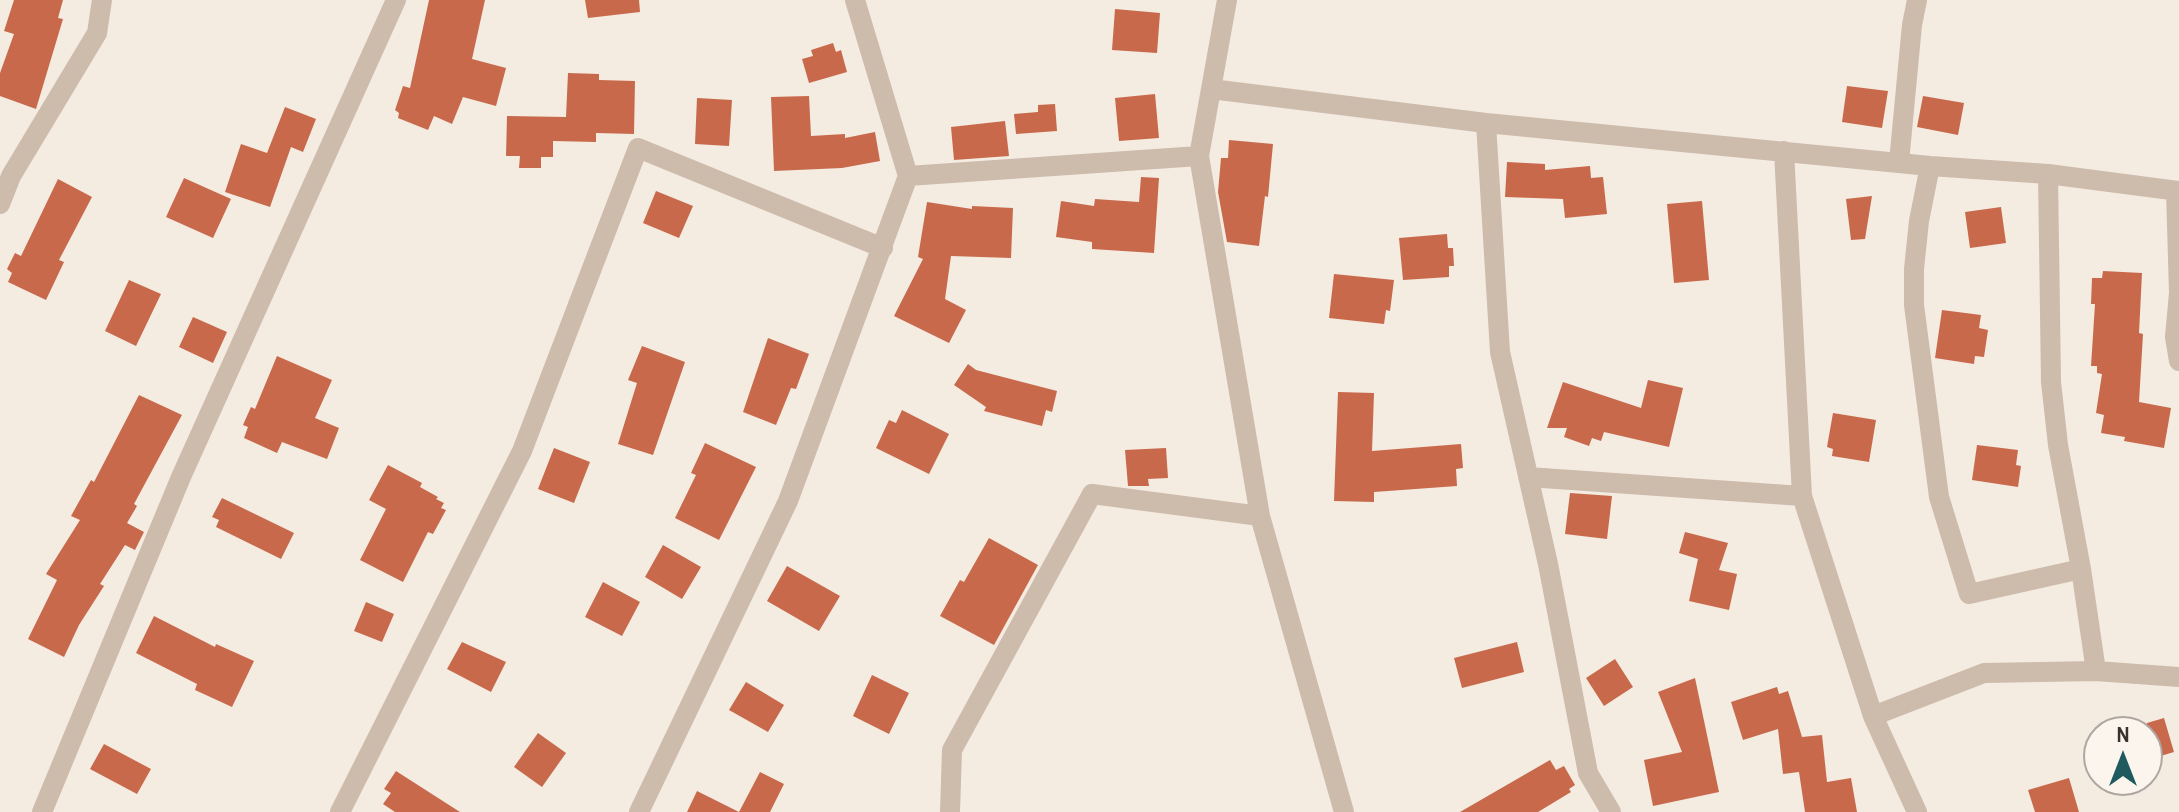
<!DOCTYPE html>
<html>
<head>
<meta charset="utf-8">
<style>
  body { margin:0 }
  #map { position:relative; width:2179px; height:812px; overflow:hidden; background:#f4ebe1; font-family:"Archivo Narrow",sans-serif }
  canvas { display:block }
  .north { position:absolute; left:2083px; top:716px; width:80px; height:80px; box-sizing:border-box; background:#fbf5ee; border:2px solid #aea6a0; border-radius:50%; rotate:0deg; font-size:22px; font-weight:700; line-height:32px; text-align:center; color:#3b302b }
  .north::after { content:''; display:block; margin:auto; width:28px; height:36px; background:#1f5a5e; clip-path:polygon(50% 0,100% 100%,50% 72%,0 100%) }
</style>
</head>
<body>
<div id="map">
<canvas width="2179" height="812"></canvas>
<div class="north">N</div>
</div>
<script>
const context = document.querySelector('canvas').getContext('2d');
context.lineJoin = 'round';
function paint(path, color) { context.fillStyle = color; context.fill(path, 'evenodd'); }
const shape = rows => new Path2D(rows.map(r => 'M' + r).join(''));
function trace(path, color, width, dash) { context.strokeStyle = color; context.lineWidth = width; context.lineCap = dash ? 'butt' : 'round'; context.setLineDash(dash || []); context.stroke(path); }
const building = shape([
  [14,0,63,0,58,18,63,19,36,109,0,96,0,73,14,34,4,31],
  [429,0,485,0,472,59,506,68,496,106,463,97,452,124,434,116,428,130,398,118,399,113,395,110,403,86,410,88],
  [585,0,639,0,640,12,588,18],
  [1115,9,1160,13,1157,53,1112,50],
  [833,43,836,52,841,50,847,72,809,83,802,59,813,56,811,50],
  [568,73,599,74,599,80,635,81,634,134,596,133,596,142,553,141,553,157,541,157,541,168,519,168,520,156,506,156,507,116,566,117],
  [1847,86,1888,91,1882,128,1842,122],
  [1155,94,1159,138,1119,141,1115,98],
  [809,96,811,136,845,134,845,138,875,132,880,161,842,168,774,171,771,97],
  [1923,96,1964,103,1958,135,1917,127],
  [697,98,732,100,729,146,695,144],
  [1055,104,1057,131,1016,134,1014,114,1038,112,1038,105],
  [285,107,316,119,303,152,291,147,270,207,225,192,241,144,267,153],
  [1005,121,1009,156,954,160,951,127],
  [1229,140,1273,144,1268,197,1265,196,1259,246,1227,242,1218,192,1221,158,1228,158],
  [1507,162,1545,164,1545,170,1590,166,1591,178,1603,177,1607,214,1565,218,1563,199,1505,197],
  [1141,177,1159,178,1154,253,1092,249,1092,242,1056,237,1061,201,1094,206,1095,199,1139,202],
  [184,178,231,199,213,238,166,217],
  [58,179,92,197,59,260,64,262,46,300,8,282,12,273,7,269,15,253,21,256],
  [656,191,693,206,679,238,643,223],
  [1872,196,1865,239,1851,240,1846,199],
  [1702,201,1709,280,1674,283,1667,204],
  [927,202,972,209,972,206,1013,208,1011,258,951,256,945,299,966,310,949,343,894,316,923,259,918,257],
  [2001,207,2006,243,1970,248,1965,212],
  [1447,234,1448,248,1453,248,1454,266,1449,266,1449,277,1403,280,1399,238],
  [2103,271,2142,273,2139,333,2143,334,2139,402,2171,408,2164,448,2124,441,2125,437,2101,433,2104,415,2096,413,2102,374,2097,373,2097,366,2091,366,2095,304,2091,304,2092,278,2102,278],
  [1334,274,1394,280,1390,311,1386,310,1384,324,1329,318],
  [129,280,161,294,136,346,105,331],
  [1942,310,1981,315,1979,328,1988,330,1984,357,1975,356,1974,364,1935,358],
  [193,317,227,332,213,363,179,347],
  [768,338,809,354,796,389,791,388,776,425,743,412],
  [642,346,685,362,653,455,618,444,637,383,628,380],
  [277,356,332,380,315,418,339,428,327,459,282,442,277,453,244,438,248,427,243,425,251,407,255,409],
  [968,364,976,370,1057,391,1052,412,1046,410,1042,426,984,411,986,407,954,385],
  [1648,380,1683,388,1669,447,1604,432,1601,441,1592,438,1589,446,1564,437,1567,428,1547,428,1563,382,1641,408],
  [1338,392,1374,393,1372,451,1461,444,1463,468,1456,469,1457,486,1374,492,1374,502,1334,501],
  [139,395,182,415,134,504,137,506,127,523,144,532,135,550,125,545,100,584,104,586,79,625,64,657,28,639,57,580,46,574,80,520,71,516,91,480,94,482],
  [902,410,949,434,929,474,876,448,889,420,896,423],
  [1833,413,1876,420,1869,462,1832,456,1833,449,1827,447],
  [705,443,756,467,719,540,675,518,696,475,691,473],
  [1977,445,2018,450,2016,465,2021,466,2018,487,1972,480],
  [554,448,590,462,574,503,538,489],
  [1166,448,1168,478,1148,479,1149,486,1128,486,1125,450],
  [388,465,422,483,420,487,438,497,436,499,444,503,441,508,446,510,433,534,428,532,403,582,360,560,386,509,369,500],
  [1570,493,1612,496,1607,539,1565,534],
  [222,498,294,533,281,559,216,527,219,520,212,517],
  [1685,532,1728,543,1719,570,1737,574,1729,610,1689,601,1698,559,1679,553],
  [989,538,1038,565,994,645,940,616,960,580,964,582],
  [663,545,701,567,682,599,645,577],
  [787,566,840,596,819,631,767,601],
  [603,582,640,602,622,636,585,617],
  [366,602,394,614,382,642,354,631],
  [154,616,215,647,216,644,254,661,232,707,195,690,197,684,136,653],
  [462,642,506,662,491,692,447,669],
  [1517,642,1524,672,1462,688,1454,658],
  [1615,659,1633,687,1604,706,1586,678],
  [872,675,909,693,889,734,853,716],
  [1695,678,1719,792,1653,806,1644,760,1682,752,1658,692],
  [746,682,784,705,768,732,729,710],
  [1777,687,1779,694,1788,691,1802,737,1822,735,1827,782,1851,778,1857,812,1805,812,1799,772,1783,774,1778,729,1743,740,1731,702],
  [2164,718,2174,752,2147,760,2147,723],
  [538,733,566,753,542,787,514,767],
  [104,744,151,769,137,794,90,769],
  [1550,760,1556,770,1564,766,1575,785,1569,789,1571,792,1538,812,1460,812],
  [396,771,460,812,395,812,383,804,391,793,384,789],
  [760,772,784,784,770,812,687,812,697,791,739,812],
  [2069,778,2079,812,2035,812,2028,790]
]);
const minor = shape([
  [1227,0,1199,156,1260,516,1344,812],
  [1211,89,1486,123,1930,166,2048,174,2179,191],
  [1486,123,1500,352,1548,564,1588,773,1611,812],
  [1784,151,1802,496,1873,716,1917,812],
  [1899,162,1912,25,1917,0],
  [1930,166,1919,221,1914,269,1914,305,1939,497,1969,594,2081,569],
  [2048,174,2051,382,2058,445,2081,569,2096,671],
  [908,176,1199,156],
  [2176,191,2179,293,2175,337,2179,361],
  [0,204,11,176,97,33,102,0],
  [1528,477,1802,496],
  [1873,716,1984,673,2096,671,2179,677],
  [42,812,181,477,396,0],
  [340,812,522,451,638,148,883,248],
  [639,812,788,501,908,176,855,0],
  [950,812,952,750,1092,494,1260,516]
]);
paint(building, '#c8694b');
trace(minor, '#cdbbac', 20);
</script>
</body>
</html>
